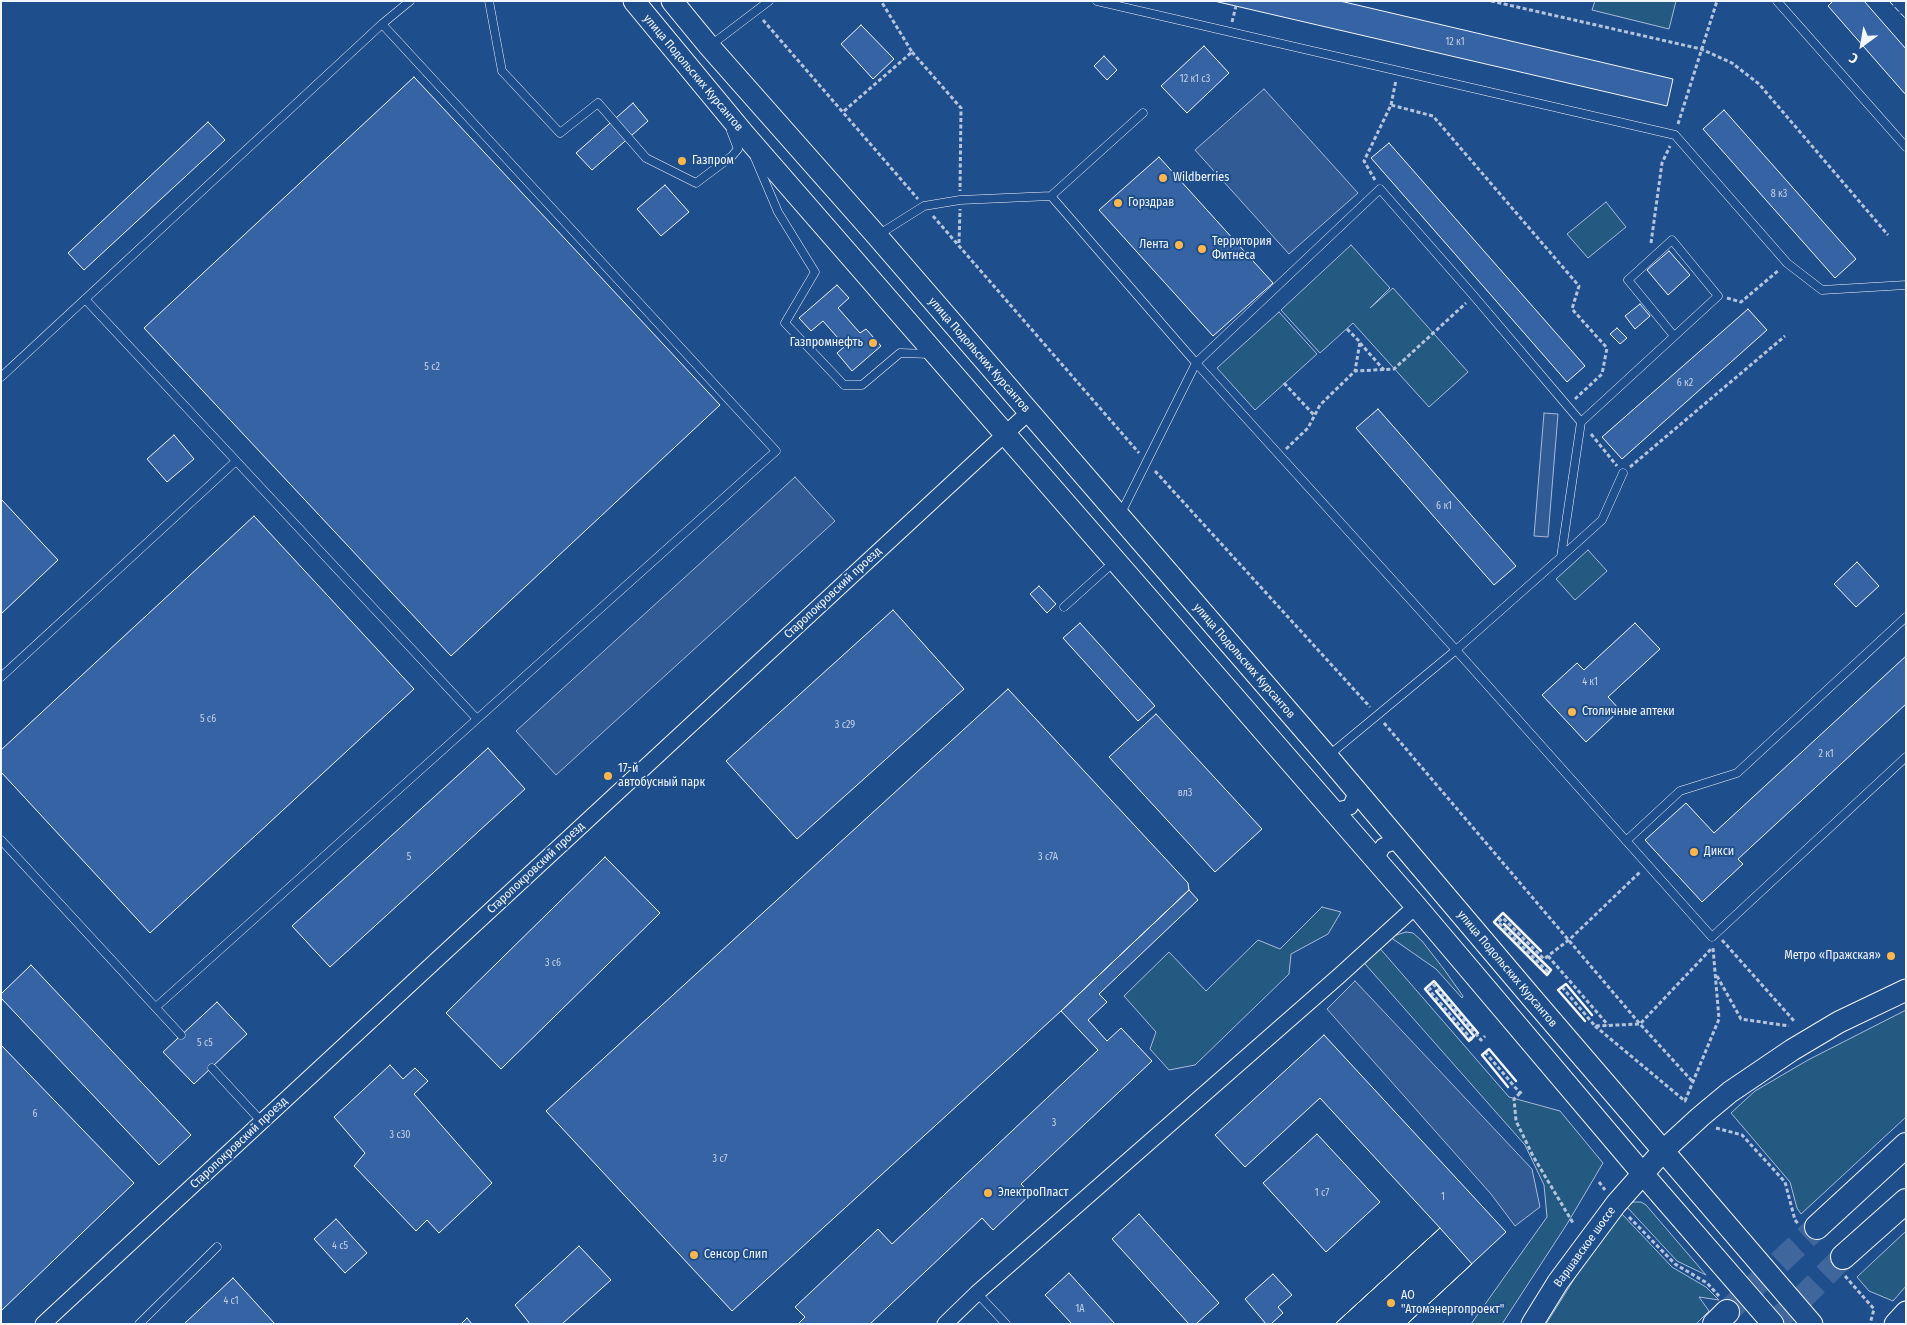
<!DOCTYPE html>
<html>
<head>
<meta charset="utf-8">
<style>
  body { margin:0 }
  #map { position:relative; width:1907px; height:1325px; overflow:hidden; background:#1f4e8c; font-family:"Fira Sans Condensed",sans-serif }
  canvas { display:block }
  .frame { position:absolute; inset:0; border:2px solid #f2f6ff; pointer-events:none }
  .north { position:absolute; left:1837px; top:20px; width:50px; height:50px; -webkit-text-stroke:4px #1f4e8c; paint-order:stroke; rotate:212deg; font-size:14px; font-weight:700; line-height:20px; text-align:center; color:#f2f6ff }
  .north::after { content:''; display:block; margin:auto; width:18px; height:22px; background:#f2f6ff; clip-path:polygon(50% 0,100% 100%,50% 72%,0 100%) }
</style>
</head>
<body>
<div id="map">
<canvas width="1907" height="1325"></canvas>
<div class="frame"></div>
<div class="north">С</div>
</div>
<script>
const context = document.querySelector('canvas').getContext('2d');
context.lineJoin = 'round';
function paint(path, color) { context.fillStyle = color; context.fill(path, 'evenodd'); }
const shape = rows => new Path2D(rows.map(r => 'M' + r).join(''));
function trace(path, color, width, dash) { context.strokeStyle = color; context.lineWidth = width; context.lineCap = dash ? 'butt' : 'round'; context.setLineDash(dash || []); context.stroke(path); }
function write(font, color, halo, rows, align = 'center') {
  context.font = font + ' "Fira Sans Condensed",sans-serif'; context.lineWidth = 4; context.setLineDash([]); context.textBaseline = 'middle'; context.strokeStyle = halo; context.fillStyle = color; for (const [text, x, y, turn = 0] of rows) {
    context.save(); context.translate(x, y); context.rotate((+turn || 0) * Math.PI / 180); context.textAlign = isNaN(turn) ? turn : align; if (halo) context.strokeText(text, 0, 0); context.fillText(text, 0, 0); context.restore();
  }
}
const green = shape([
  [1595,1,1676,1,1669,29,1592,10,1595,1],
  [1606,202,1626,227,1588,258,1567,234,1606,202],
  [1351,245,1390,288,1370,308,1393,288,1468,372,1429,407,1353,323,1320,353,1281,310,1351,245],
  [1279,312,1317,354,1255,410,1217,368,1279,312],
  [1588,550,1607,571,1575,600,1556,579,1588,550],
  [1322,907,1341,912,1328,934,1291,954,1289,974,1195,1065,1169,1070,1150,1049,1156,1032,1124,996,1169,952,1206,991,1258,940,1280,949,1322,907],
  [1406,932,1413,933,1422,941,1443,968,1463,996,1462,998,1436,969,1390,937,1406,932],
  [1377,945,1509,1097,1560,1111,1603,1163,1567,1224,1502,1324,1471,1324,1547,1217,1544,1185,1525,1145,1358,956,1377,945],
  [1906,1010,1906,1117,1801,1214,1797,1208,1790,1182,1731,1113,1755,1091,1808,1060,1906,1010],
  [1633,1202,1641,1202,1646,1205,1706,1275,1677,1261,1626,1206,1633,1202],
  [1621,1213,1672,1267,1706,1287,1719,1300,1699,1297,1709,1311,1696,1324,1546,1324,1576,1276,1621,1213],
  [1906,1231,1906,1286,1893,1301,1869,1291,1857,1277,1906,1231]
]);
const parking = shape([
  [1264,89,1358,193,1289,254,1195,150,1264,89],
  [1544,413,1558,414,1548,537,1534,536,1544,413],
  [795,477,835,521,556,775,516,731,795,477],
  [1355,981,1532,1169,1540,1207,1515,1226,1491,1194,1327,1009,1355,981]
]);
const building = shape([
  [1214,1,1340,1,1673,79,1667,106,1214,1],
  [1833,1,1864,1,1906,49,1906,95,1828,6,1833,1],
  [861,25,894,59,873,79,841,44,861,25],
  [1204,46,1229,73,1187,113,1161,86,1204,46],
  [1104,56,1117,70,1107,80,1094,66,1104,56],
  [414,77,720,405,451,656,144,328,414,77],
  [633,103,648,121,592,170,576,153,633,103],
  [1724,110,1856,259,1835,278,1703,129,1724,110],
  [208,122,225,140,84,270,68,253,208,122],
  [1389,143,1585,366,1567,382,1371,158,1389,143],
  [1159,157,1273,283,1213,336,1099,210,1159,157],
  [665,185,689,212,661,236,637,209,665,185],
  [1669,251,1690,275,1668,295,1647,270,1669,251],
  [837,285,849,298,838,308,860,333,866,329,881,346,852,371,837,353,845,346,823,321,811,331,799,318,837,285],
  [1640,304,1650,316,1635,329,1625,316,1640,304],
  [1748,309,1767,330,1622,459,1602,437,1748,309],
  [1617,328,1627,338,1620,344,1610,334,1617,328],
  [1378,409,1516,566,1494,585,1356,428,1378,409],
  [174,435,194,459,167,482,147,459,174,435],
  [1,499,58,560,1,614,1,499],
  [254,516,414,689,150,933,1,772,1,750,254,516],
  [1857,562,1879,586,1856,607,1834,584,1857,562],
  [1039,586,1056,604,1047,613,1030,594,1039,586],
  [893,610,964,689,797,839,726,761,893,610],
  [1080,623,1155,706,1138,721,1063,638,1080,623],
  [1635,623,1660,649,1608,697,1620,710,1586,742,1542,695,1577,663,1584,670,1635,623],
  [1906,656,1906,704,1738,859,1743,864,1702,902,1645,840,1686,803,1714,833,1906,656],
  [1008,689,1188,883,1189,890,1061,1011,732,1311,546,1111,1008,689],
  [1156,714,1262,829,1215,872,1109,757,1156,714],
  [488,748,525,789,330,967,292,926,488,748],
  [605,857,660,913,501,1069,446,1013,605,857],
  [1189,890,1198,900,1099,994,1107,1002,1088,1020,1107,1041,1121,1028,1152,1061,1021,1184,1031,1194,993,1230,982,1218,870,1324,798,1324,805,1317,795,1307,878,1229,892,1244,1098,1050,1061,1011,1189,890],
  [31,965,191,1135,159,1165,1,998,1,994,31,965],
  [217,1002,247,1034,194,1084,163,1052,217,1002],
  [1324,1035,1506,1232,1407,1324,1335,1324,1440,1228,1320,1098,1245,1167,1215,1135,1324,1035],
  [1,1045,134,1183,1,1311,1,1045],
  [390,1065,403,1079,415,1068,428,1081,414,1094,492,1183,439,1233,427,1220,416,1231,354,1166,365,1153,334,1117,390,1065],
  [1317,1134,1380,1202,1326,1252,1263,1183,1317,1134],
  [1139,1214,1219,1303,1196,1324,1189,1324,1112,1239,1139,1214],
  [336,1219,367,1253,345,1273,314,1239,336,1219],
  [1440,1228,1472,1264,1407,1324,1335,1324,1440,1228],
  [579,1246,611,1280,562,1324,530,1324,515,1305,579,1246],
  [1069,1273,1115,1324,1072,1324,1045,1295,1069,1273],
  [1273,1274,1292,1295,1278,1307,1283,1313,1271,1324,1266,1324,1245,1299,1273,1274],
  [233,1278,275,1324,184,1324,233,1278],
  [467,1318,472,1324,461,1324,467,1318]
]);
const primaryTunnel = shape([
  [1727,1312,1817,1227],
  [1772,1324,1802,1298,1843,1257]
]);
const path = shape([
  [1491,1,1701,49,1732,63,1759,84,1888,235],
  [763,20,918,199],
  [1232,22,1236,6],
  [912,52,961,108,960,191],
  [1391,105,1396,80],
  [844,111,912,52,881,1],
  [1678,124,1717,1],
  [1375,180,1364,161,1391,105,1433,116,1579,286,1572,309,1607,348,1602,374,1575,399],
  [933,216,1139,453],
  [959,243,960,209],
  [1651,243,1662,163,1670,146],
  [1727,298,1741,302,1779,270],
  [1347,329,1360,342,1355,371],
  [1360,343,1384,370],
  [1284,383,1314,415],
  [1591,434,1617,466],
  [1286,449,1308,428,1320,405,1355,371,1394,369,1466,303],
  [1630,467,1785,336],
  [1155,471,1370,707],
  [1384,723,1640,1024,1693,1082],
  [1722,940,1795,1022],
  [1548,956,1608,1025],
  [1548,972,1498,922,1503,918,1544,959,1570,939,1640,872],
  [1717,976,1741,1019,1789,1026],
  [1562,987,1595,1026,1640,1024,1712,948],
  [1595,1026,1685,1101,1719,1019,1713,948],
  [1472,1040,1429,990,1434,985,1481,1040,1485,1036],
  [1485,1052,1520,1093,1523,1091],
  [1520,1093,1514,1099,1516,1121,1533,1156,1573,1223],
  [1716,1128,1742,1135,1785,1182,1795,1220,1799,1225],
  [1599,1182,1605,1190],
  [1629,1217,1675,1264,1707,1283,1719,1296],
  [1845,1276,1874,1309,1870,1324]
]);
const service = shape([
  [489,1,502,71,560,133,598,103,646,158,696,183,732,156,738,149,731,131],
  [1097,1,1675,135,1787,263,1822,290,1906,285],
  [1777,1,1906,147],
  [711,45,769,1],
  [755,158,778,212,815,272,785,323,844,385,862,385,900,353,931,354],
  [1380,189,1473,295,1581,422,1561,557,1456,650,1196,363,1380,189],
  [1051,196,1196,363,1121,513],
  [878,235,924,206,960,200,1051,196,1143,113],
  [85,299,477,719],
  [1,377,382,24,410,1],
  [1581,422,1718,296,1672,240,1628,280,1674,336],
  [1561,557,1602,520,1623,473],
  [1064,607,1114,562],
  [1,677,236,461],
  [1328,756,1456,650,1712,937,1906,757],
  [1,840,181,1035],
  [1626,841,1680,791,1737,773,1906,617],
  [156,1007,776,451,382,24],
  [212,1068,262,1122],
  [977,1293,1006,1324],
  [139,1324,217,1247]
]);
const minor = shape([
  [1327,805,1332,809,1338,810,1350,807,1355,796,1351,785],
  [1381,866,1378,856,1383,846,1394,842,1404,847],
  [43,1324,1029,412],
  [945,1324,977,1293,1339,976,1416,906]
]);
const secondary = shape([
  [634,1,744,134,1416,906,1642,1173,1773,1324],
  [672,1,709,46,877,236,1327,756,1532,998,1812,1324],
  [1532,1324,1558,1282,1616,1204,1663,1151,1700,1117,1730,1092,1792,1050,1839,1022,1906,990],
  [1895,1324,1906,1312]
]);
const primary = shape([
  [1817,1227,1906,1145],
  [1843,1257,1906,1201],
  [1715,1324,1727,1312]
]);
const fence = shape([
  [1889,1,1906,19]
]);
const wall = shape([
  [1504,924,1551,970,1547,975,1494,922,1503,913,1541,951],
  [1436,991,1474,1036,1469,1041,1425,989,1434,981,1478,1033],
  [1585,1021,1558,990,1566,984,1592,1015],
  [1508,1087,1482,1055,1489,1049,1516,1081]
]);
const markers = [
  [682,161,5,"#ffb74d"],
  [1163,178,5,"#ffb74d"],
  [1118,203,5,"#ffb74d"],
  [1179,245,5,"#ffb74d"],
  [1202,249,5,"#ffb74d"],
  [873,343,5,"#ffb74d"],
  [1572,712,5,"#ffb74d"],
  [608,776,5,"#ffb74d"],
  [1694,852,5,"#ffb74d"],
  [1891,956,5,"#ffb74d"],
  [988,1193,5,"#ffb74d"],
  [694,1255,5,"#ffb74d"],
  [1391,1303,5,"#ffb74d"]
];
const numberNames = [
  ["12 к1",1455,42],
  ["12 к1 с3",1195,79],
  ["8 к3",1779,194],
  ["5 с2",432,367],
  ["6 к2",1685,383],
  ["6 к1",1444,506],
  ["4 к1",1590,682],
  ["5 с6",208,719],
  ["3 с29",845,725],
  ["2 к1",1826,754],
  ["вл3",1185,793],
  ["5",409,857],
  ["3 с7А",1048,857],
  ["3 с6",553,963],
  ["5 с5",205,1043],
  ["6",35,1114],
  ["3",1054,1123],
  ["3 с30",400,1135],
  ["3 с7",720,1159],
  ["1 с7",1322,1193],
  ["1",1443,1197],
  ["4 с5",340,1246],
  ["4 с1",231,1301],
  ["1A",1080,1309]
];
const streetNames = [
  ["улица Подольских Курсантов",693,73,50],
  ["улица Подольских Курсантов",979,355,49],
  ["Старопокровский проезд",833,593,-43],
  ["улица Подольских Курсантов",1244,661,49],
  ["Старопокровский проезд",536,868,-43],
  ["улица Подольских Курсантов",1507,969,50],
  ["Старопокровский проезд",239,1143,-43],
  ["Варшавское шоссе",1585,1247,-54]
];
const poiNames = [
  ["Газпром",692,161],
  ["Wildberries",1173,178],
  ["Горздрав",1128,203],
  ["Территория",1212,242],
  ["Фитнеса",1212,256],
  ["Лента",1169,245,"right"],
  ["Газпромнефть",863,343,"right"],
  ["Столичные аптеки",1582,712],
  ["17-й",618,769],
  ["автобусный парк",618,783],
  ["Дикси",1704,852],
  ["Метро «Пражская»",1881,956,"right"],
  ["ЭлектроПласт",998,1193],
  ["Сенсор Слип",704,1255],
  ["АО",1401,1296],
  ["\"Атомэнергопроект\"",1401,1310]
];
paint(green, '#245a82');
trace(green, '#a8bbd7', 1);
paint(parking, '#305b95');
trace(parking, '#a8bbd7', 1);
paint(building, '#3563a3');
trace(building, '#f2f6ff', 1);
trace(primaryTunnel, '#3f679d', 24, [24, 12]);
trace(service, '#f2f6ff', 9);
trace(minor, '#f2f6ff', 17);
trace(secondary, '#f2f6ff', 23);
trace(primary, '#f2f6ff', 26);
trace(path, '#b3c4dc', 3, [4, 2.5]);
trace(service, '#1f4e8c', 8);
trace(minor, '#1f4e8c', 15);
trace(secondary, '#1f4e8c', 21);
trace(primary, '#1f4e8c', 24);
trace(fence, '#f2f6ff', 1, [6, 2.5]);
trace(wall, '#f2f6ff', 2.5);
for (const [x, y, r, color] of markers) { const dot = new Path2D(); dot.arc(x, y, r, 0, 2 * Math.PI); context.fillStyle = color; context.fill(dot); trace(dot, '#1f4e8c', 2); }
write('10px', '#c3d1e8', null, numberNames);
write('12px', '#f2f6ff', '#1f4e8c', streetNames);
write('12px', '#f2f6ff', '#1f4e8c', poiNames, 'left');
</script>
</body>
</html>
